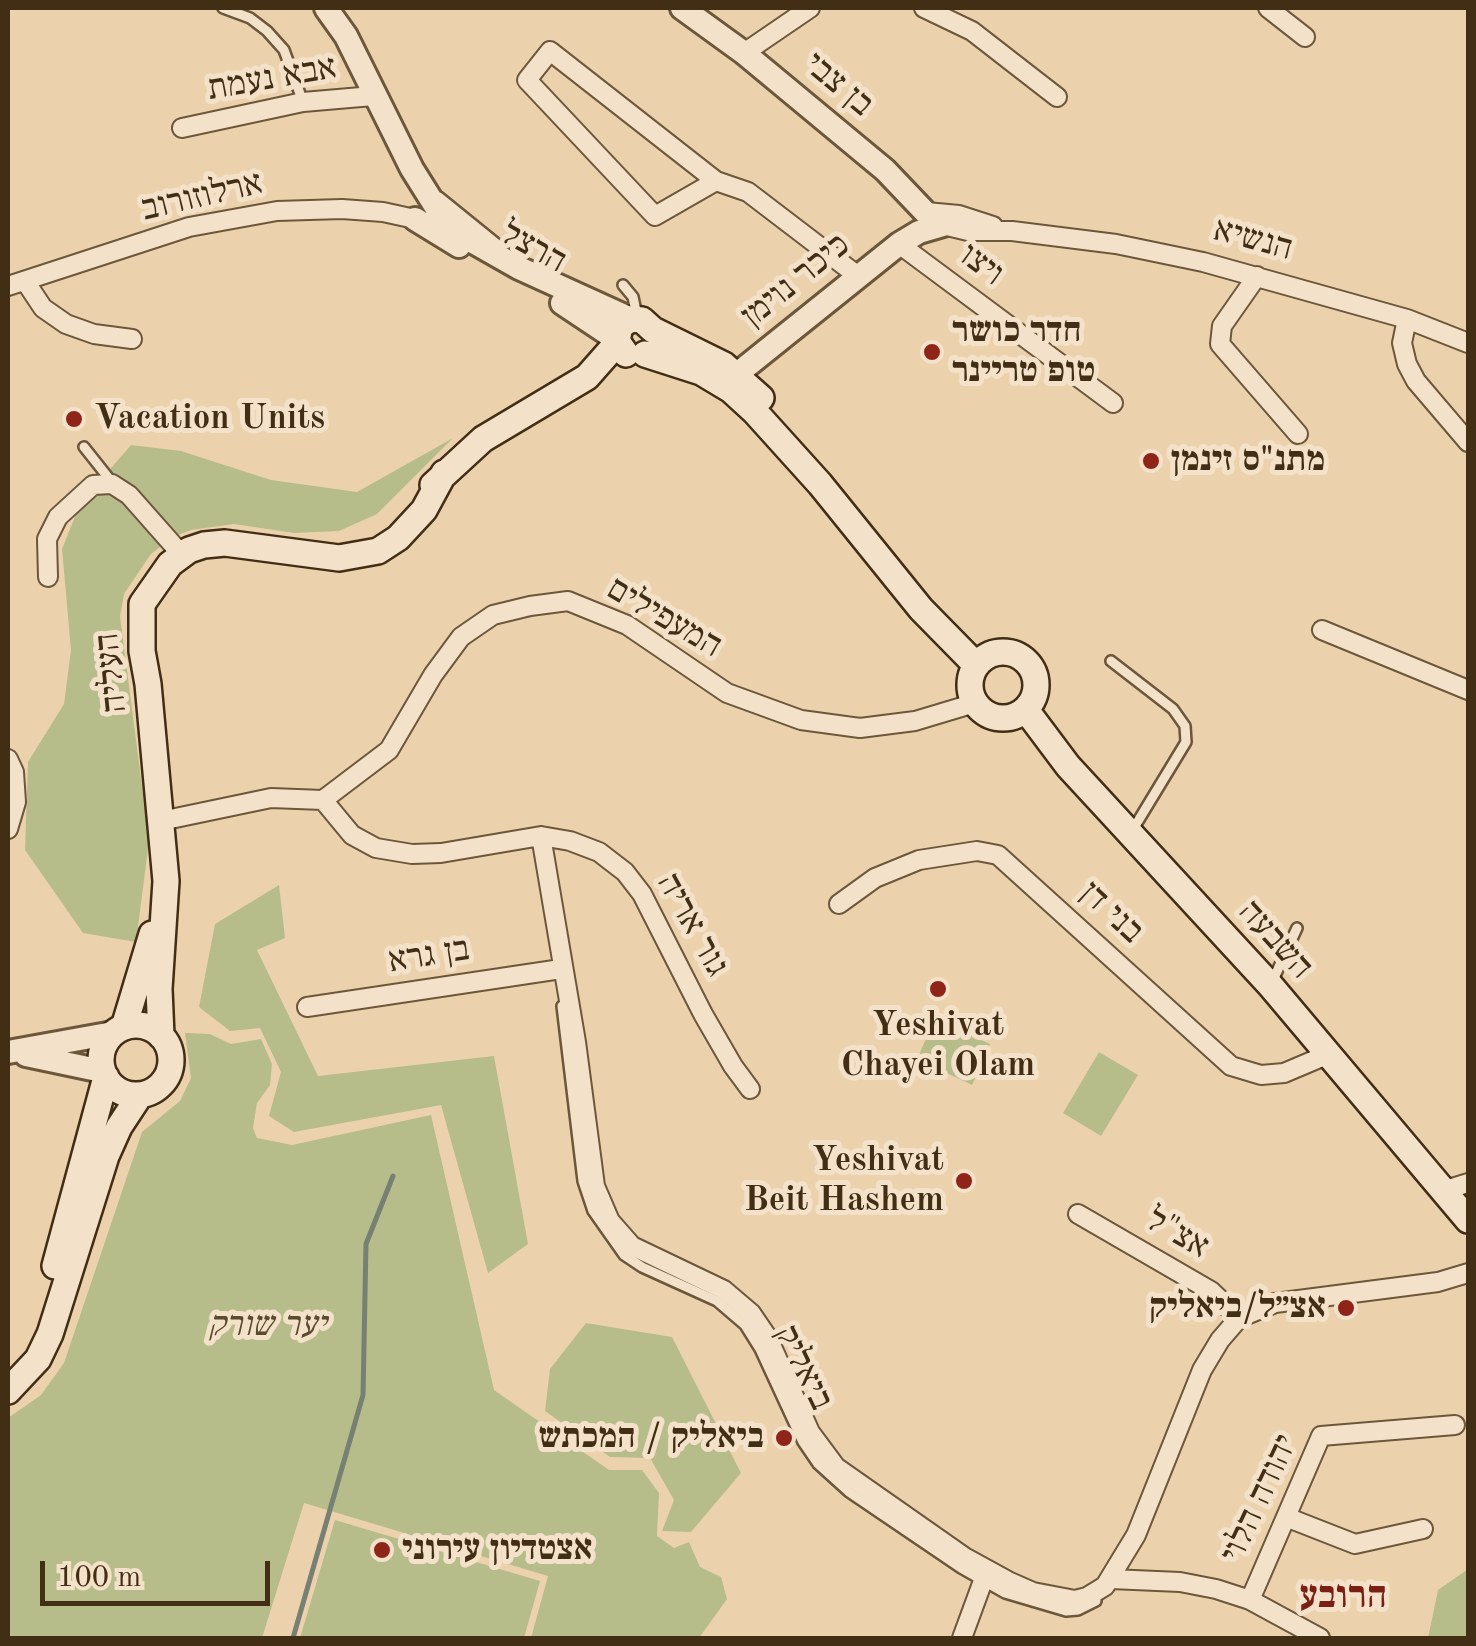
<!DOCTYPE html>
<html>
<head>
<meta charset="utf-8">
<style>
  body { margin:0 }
  #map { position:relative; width:1476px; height:1646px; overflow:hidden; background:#ecd2ac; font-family:"Old Standard TT",serif }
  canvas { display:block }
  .frame { position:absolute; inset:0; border:10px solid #422e15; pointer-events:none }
  .scale { position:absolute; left:40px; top:1561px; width:230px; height:45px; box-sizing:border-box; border:5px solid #422e15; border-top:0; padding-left:12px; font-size:30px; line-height:35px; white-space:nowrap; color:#422e15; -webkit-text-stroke:8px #f3e2c9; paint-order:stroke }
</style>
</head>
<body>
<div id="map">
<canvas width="1476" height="1646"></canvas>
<div class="frame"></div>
<div class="scale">100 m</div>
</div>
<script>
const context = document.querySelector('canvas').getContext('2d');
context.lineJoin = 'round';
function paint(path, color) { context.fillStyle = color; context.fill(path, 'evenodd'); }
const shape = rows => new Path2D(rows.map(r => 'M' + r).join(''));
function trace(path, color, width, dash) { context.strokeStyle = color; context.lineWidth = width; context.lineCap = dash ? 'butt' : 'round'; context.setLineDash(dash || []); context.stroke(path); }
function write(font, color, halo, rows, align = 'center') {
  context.font = font + ' "Old Standard TT","Frank Ruhl Libre",serif'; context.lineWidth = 10; context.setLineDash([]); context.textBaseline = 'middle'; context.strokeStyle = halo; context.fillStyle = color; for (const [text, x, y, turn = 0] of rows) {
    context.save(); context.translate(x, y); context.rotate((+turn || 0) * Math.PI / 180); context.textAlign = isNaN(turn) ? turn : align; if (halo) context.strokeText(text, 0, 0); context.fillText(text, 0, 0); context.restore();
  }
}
const green = shape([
  [453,438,377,514,339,531,294,533,234,524,191,530,173,537,151,554,124,594,120,616,149,841,136,942,83,933,25,850,28,762,64,704,71,650,62,549,80,504,131,445,181,451,271,480,357,492],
  [279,885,285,938,257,950,318,1076,494,1056,528,1244,488,1273,441,1105,294,1132,269,1116,281,1072,260,1028,230,1031,199,1007,215,924],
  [935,1019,990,1044,972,1085,917,1059],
  [185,1033,210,1034,231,1044,261,1039,272,1064,270,1085,257,1103,253,1128,257,1138,292,1145,431,1115,494,1390,609,1470,642,1470,659,1493,657,1536,674,1548,689,1542,700,1567,721,1577,727,1599,699,1638,531,1638,548,1576,304,1503,262,1638,8,1638,8,1418,41,1395,64,1363,142,1132,180,1101,191,1078],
  [1099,1052,1138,1075,1101,1136,1063,1113],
  [586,1323,672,1337,741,1473,691,1532,662,1531,674,1500,650,1458,610,1457,545,1411,550,1369],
  [335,1520,540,1581,524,1638,300,1638],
  [1468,1569,1468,1638,1428,1638,1438,1590]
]);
const stream = shape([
  [293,1638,363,1395,366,1244,393,1176]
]);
const service = shape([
  [223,8,250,18,267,31,284,50,303,102],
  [439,197,497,244],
  [623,285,633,297,637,316],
  [84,447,111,481],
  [1111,661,1173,709,1185,726,1186,742,1132,831],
  [1273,980,1297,928],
  [562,1006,583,1181,593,1211,624,1255,642,1267,717,1301,745,1325,760,1349,803,1442,818,1464,849,1492,961,1568,1005,1593,1066,1611,1078,1610,1096,1601]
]);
const minor = shape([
  [924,8,972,31,1057,97],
  [1268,8,1305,37],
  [744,53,810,8],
  [182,128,303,102,373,96],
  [716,181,655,216,527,80,550,51,716,181,748,192,858,276],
  [926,212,959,215,993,226],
  [943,225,968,231,1012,231,1116,244,1203,262,1407,319,1468,343],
  [899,244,1113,403],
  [1257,276,1222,326,1220,344,1298,434],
  [25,281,43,308,66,324,94,334,132,339],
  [8,286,189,227,277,211,342,209,383,212,415,219],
  [1407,319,1402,343,1407,364,1416,381,1468,442],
  [48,577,47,539,58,517,93,485,112,484,129,495,182,555],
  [1322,630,1468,690],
  [8,759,14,772,16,802,8,829],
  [323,800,352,835,376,848,412,854,441,853,541,836,570,841,599,852,625,872,642,894,703,1014,733,1066,750,1089],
  [161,821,271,798,323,800,389,750,433,675,461,637,493,615,530,606,568,601,627,625,727,693,801,720,860,728,915,721,975,703],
  [541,836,576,1042,595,1186,610,1221,632,1246,724,1290,751,1313,768,1338,810,1432,836,1467,966,1558,1008,1581,1033,1592,1075,1600,1087,1597,1105,1586,1136,1535,1202,1370,1220,1340,1239,1318,1275,1303,1438,1282,1468,1273],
  [839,904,875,878,919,860,977,851,998,855,1231,1066,1261,1075,1284,1073,1329,1054],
  [307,1007,561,969],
  [1442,1191,1468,1183],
  [1078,1214,1211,1291,1239,1318],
  [1286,1517,1355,1544,1423,1529],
  [1111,1579,1180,1582,1216,1589,1250,1600,1320,1638],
  [1250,1600,1321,1436,1455,1425],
  [962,1638,987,1570]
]);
const tertiary = shape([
  [326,8,346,36,412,169,442,217,475,243,519,268,631,319],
  [682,8,744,53,885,170,925,212,943,225],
  [415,219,459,246],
  [562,303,616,339],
  [737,374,899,244,919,232,943,225],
  [8,1052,113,1033],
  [26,1055,102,1071]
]);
const secondary = shape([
  [626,354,617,341,620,326,631,319,642,320,653,330,724,365,761,398],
  [645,354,701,372,731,390,755,412,820,484,921,609,976,665],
  [433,485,483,439,587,377,617,343],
  '970 685a33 33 0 1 1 66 0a33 33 0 1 1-66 0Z',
  [1026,710,1068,766,1270,985,1468,1220],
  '101 1060a35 35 0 1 1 70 0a35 35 0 1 1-70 0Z',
  [124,1027,152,934],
  [161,1036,159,989,166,881,148,684,142,651,142,604,170,564,189,550,204,545,225,543,339,558,378,551,398,538,424,510,444,473],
  [55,1266,106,1077],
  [8,1391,38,1359,50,1334,106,1156,119,1127,140,1095]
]);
const markers = [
  [932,352,10,"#8f2418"],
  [74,419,10,"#8f2418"],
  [1151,461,10,"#8f2418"],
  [938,989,10,"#8f2418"],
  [964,1181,10,"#8f2418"],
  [1346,1308,10,"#8f2418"],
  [784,1438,10,"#8f2418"],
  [382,1550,10,"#8f2418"]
];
const streetNames = [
  ["אבא נעמת",272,79,-10],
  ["בן צבי",838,85,40],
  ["ארלוזורוב",202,197,-13],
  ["הנשיא",1253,240,15],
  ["הרצל",533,248,29],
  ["ויצו",981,265,37],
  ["כיכר נוימן",796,281,-39],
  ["המעפילים",664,618,30],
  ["העליה",112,673,-96],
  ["בני דן",1111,913,43],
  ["גור אריה",692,925,61],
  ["השבעה",1275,940,48],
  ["בן גרא",429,956,-9],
  ["אצ\"ל",1177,1234,30],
  ["ביאליק",803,1368,64],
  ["יהודה הלוי",1260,1499,-65]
];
const poiNames = [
  ["חדר כושר",952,332],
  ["טופ טריינר",952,372],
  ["Vacation Units",94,419],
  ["מתנ\"ס זינמן",1171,461],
  ["Yeshivat",938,1026,"center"],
  ["Chayei Olam",938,1066,"center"],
  ["Yeshivat",944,1161,"right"],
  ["Beit Hashem",944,1201,"right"],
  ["אצ״ל/ביאליק",1326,1308,"right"],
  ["ביאליק / המכתש",764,1438,"right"],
  ["אצטדיון עירוני",402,1550]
];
const parkNames = [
  ["יער שורק",267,1326]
];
const neighbourhoodNames = [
  ["הרובע",1343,1597]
];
paint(green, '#b6bd8b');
trace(stream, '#778073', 5);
trace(service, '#6c573b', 14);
trace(minor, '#6c573b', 22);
trace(tertiary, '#6c573b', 28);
trace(secondary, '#422e15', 30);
trace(service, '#f3e2c9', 9);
trace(minor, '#f3e2c9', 18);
trace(tertiary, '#f3e2c9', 22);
trace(secondary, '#f3e2c9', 25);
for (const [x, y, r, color] of markers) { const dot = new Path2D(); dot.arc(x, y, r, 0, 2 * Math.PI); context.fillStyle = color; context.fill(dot); trace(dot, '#f3e2c9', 4); }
write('35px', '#422e15', '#f3e2c9', streetNames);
write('bold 35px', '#422e15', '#f3e2c9', poiNames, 'left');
write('italic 35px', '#594b2d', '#f3e2c9', parkNames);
write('bold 38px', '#7a1f14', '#f3e2c9', neighbourhoodNames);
</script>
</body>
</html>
